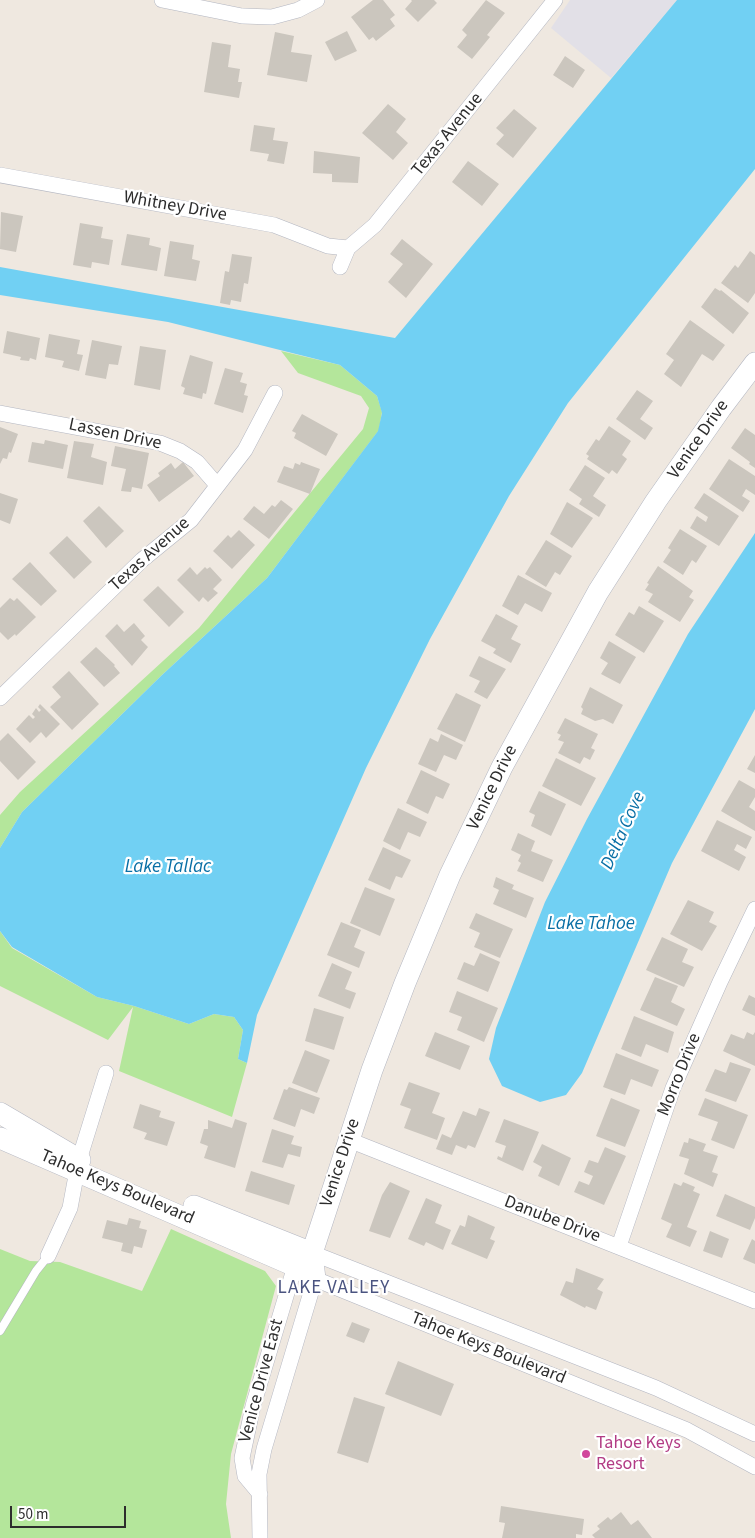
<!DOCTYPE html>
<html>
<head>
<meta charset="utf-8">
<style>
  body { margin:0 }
  #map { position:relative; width:755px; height:1538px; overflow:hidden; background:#efe8e0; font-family:"Source Sans 3",sans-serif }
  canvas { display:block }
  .scale { position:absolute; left:10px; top:1506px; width:116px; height:22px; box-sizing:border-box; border:2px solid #2d2d2d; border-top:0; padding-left:6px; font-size:15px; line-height:18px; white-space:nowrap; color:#2d2d2d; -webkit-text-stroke:4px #fff; paint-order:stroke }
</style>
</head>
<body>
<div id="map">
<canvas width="755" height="1538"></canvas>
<div class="scale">50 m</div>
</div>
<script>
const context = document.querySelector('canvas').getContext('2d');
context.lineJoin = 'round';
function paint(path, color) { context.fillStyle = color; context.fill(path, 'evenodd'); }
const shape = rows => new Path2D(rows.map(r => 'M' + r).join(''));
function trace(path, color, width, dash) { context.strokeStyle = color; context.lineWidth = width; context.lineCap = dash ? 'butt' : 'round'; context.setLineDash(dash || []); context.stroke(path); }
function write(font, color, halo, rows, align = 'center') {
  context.font = font + ' "Source Sans 3",sans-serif'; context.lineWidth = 4.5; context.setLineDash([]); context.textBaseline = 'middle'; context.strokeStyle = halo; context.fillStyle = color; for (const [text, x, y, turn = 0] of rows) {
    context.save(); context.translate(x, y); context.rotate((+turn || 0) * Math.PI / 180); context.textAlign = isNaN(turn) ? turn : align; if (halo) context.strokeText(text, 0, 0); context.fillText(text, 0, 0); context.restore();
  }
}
const industrial = shape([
  [570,0,677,0,611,78,551,28]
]);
const green = shape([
  [281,351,340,365,377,396,382,412,379,430,267,578,162,675,22,812,0,848,0,815,20,792,199,628,363,429,369,408,361,396,298,373],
  [0,931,12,948,97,997,134,1006,189,1024,214,1014,234,1017,243,1030,238,1059,247,1063,232,1117,119,1071,133,1007,108,1040,0,986],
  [171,1229,265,1271,276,1286,231,1454,226,1504,231,1538,0,1538,0,1249,30,1261,60,1262,142,1291]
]);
const water = shape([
  [677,0,755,0,755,169,568,403,509,496,430,639,366,768,257,1015,247,1063,238,1059,243,1030,234,1017,214,1014,189,1024,134,1006,97,997,12,947,0,931,0,848,22,812,162,675,267,578,378,431,382,413,377,396,340,365,168,322,0,295,0,267,395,338],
  [755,533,755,709,672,863,582,1073,566,1095,540,1102,502,1086,489,1059,496,1028,545,902,587,819,688,634]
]);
const building = shape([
  [373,0,383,0,395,15,390,19,395,26,376,41,373,37,369,40,351,17],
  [411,0,434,0,437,3,418,22,405,9,412,1],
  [486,0,505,13,487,35,490,37,472,59,457,47,467,35,462,30],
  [347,31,357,51,335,61,325,42],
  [275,32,294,36,291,52,312,55,307,82,267,75],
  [212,42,231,45,228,67,240,69,238,82,242,82,239,98,204,92],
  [565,56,585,70,573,88,553,75],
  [388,104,406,119,396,132,408,143,393,160,362,133],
  [514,109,537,128,513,158,496,144,504,135,496,128],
  [254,125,275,128,273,140,288,142,284,164,267,161,269,154,250,151],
  [314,151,360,157,358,183,332,182,332,174,313,173],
  [468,161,499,184,482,206,452,182],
  [1,212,23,216,16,252,0,249],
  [80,223,103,227,101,238,113,240,109,265,92,262,91,268,73,265],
  [127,234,150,238,149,245,161,248,157,271,121,265],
  [402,239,433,264,406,298,388,282,403,264,390,254],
  [170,241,194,245,192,259,200,261,196,281,164,276],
  [750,251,755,255,755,293,748,303,721,283,735,265,738,268],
  [232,254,252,257,248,284,244,283,241,302,231,300,230,305,220,303,225,271,229,272],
  [715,288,720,291,721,290,749,313,733,334,701,307],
  [690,320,725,345,713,361,702,354,681,387,664,374,674,360,666,354],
  [7,331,40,338,36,360,30,358,29,361,20,360,21,357,3,353],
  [49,334,80,340,77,354,83,355,79,371,62,367,64,361,45,357],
  [92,340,122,346,118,365,109,364,106,379,85,375],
  [140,346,166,350,160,390,134,385],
  [190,355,213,362,206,394,203,393,202,399,183,394,185,388,181,386],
  [225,368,243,373,240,382,247,384,244,395,248,396,243,413,214,404],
  [637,390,653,401,640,419,653,428,645,440,616,419],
  [302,414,338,434,326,456,294,438,296,433,292,431],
  [609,426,631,441,622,455,627,459,617,474,612,470,609,474,587,459,589,456,586,454,596,439,599,441],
  [0,427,18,434,11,453,9,452,7,459,3,458,0,464],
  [745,428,755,435,755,468,749,464,750,462,731,448],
  [45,440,68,445,63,469,28,462,32,442,44,444],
  [74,441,94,444,91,457,107,462,103,485,67,478],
  [115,446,149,453,142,489,132,487,131,492,121,491,126,469,111,466],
  [729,459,755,476,755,495,746,489,742,496,750,501,743,512,709,489],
  [183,462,194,476,159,502,147,485,160,476,158,473,171,463,175,469],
  [301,462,320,469,310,494,277,482,284,466,293,469,295,463,300,465],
  [585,465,605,478,593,496,606,505,599,517,579,504,582,499,569,490],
  [0,493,18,499,10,524,0,520],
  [704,493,739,516,719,546,690,528,697,516,706,522,708,517,694,508],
  [281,500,293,509,269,539,243,519,254,506,264,514,272,505,275,507],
  [567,502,593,518,572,548,550,534],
  [99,506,124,531,106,548,83,521],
  [680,529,707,546,696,563,692,560,683,575,663,562,671,550,668,548],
  [239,530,255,545,232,569,213,551,228,535,231,538],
  [67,536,92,562,74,579,49,553],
  [546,540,572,556,560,575,555,572,546,587,525,574],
  [30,562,57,591,41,606,12,579],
  [658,566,693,591,689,597,694,600,680,622,648,602,653,594,645,590,649,584,647,583],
  [190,567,197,575,205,567,207,569,210,567,222,580,213,589,218,593,208,602,203,597,199,602,177,580],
  [518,575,552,593,542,612,525,603,518,615,502,606],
  [158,586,184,612,169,627,143,600],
  [10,598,14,601,17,598,36,617,16,636,15,634,8,640,0,632,0,608],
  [639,606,664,621,644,653,615,635,629,612,634,615],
  [496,614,518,626,511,639,521,644,511,663,493,653,496,649,481,641],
  [134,623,145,636,141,640,148,647,132,666,105,636,117,624,124,632],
  [609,641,636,657,620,684,601,674,608,663,600,658],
  [96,647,115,665,114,666,120,673,104,687,80,662],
  [479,656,506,669,487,699,474,692,480,681,469,676],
  [69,671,99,704,72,730,50,707,61,697,52,687],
  [590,687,623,705,613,724,603,719,595,721,581,714,583,709,581,707],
  [456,693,481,705,465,742,437,729],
  [40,704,60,724,46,738,41,732,30,743,16,729,29,715,33,719,35,717,32,714,36,708,39,712,41,710,38,707],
  [565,718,598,734,591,748,595,750,590,760,584,757,580,764,558,753,564,742,558,740,561,735,557,733],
  [8,733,36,762,18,780,0,761,0,741],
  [441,734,463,745,456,760,444,755,436,772,418,764,430,738,438,742],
  [755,755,755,773,747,769],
  [556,758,596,778,581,806,542,786],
  [421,770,450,784,443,799,436,796,428,814,406,803],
  [739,780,755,789,755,797,749,807,755,811,755,831,721,811],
  [539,791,566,804,551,836,531,826,535,815,529,812],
  [398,808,427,822,420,837,408,832,400,850,383,841],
  [717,820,752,837,746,849,737,844,734,850,746,857,739,871,701,851],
  [518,833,535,841,531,851,553,860,543,882,517,871,521,863,518,861,521,855,511,850],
  [383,847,411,860,402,878,396,876,390,890,368,880],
  [496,877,514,885,512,889,534,898,526,918,493,904,499,890,493,887],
  [365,887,395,899,380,936,350,923],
  [688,900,714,912,709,922,717,926,702,951,670,934],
  [476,913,513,929,500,958,474,947,480,933,469,928],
  [341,922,361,930,354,947,365,952,359,968,327,955],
  [662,937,688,949,682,962,694,967,684,987,646,970],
  [480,953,500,962,488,992,457,979,464,962,474,966],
  [332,963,352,972,345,989,356,993,350,1009,318,996],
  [655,977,678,986,671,1002,685,1009,677,1026,640,1010],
  [457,991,498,1008,484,1042,457,1030,462,1017,449,1012],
  [749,995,755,998,755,1016,742,1010],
  [314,1008,344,1017,334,1050,305,1041],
  [634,1016,674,1032,668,1053,646,1044,641,1057,621,1049],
  [435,1032,470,1046,460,1070,425,1056],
  [747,1032,753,1035,755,1032,755,1066,723,1051,731,1034,744,1039],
  [305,1050,330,1060,317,1093,292,1083],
  [616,1053,659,1070,652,1087,631,1079,625,1095,603,1087],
  [730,1062,751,1069,736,1102,705,1091,715,1069,726,1073],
  [409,1082,440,1093,432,1113,445,1118,437,1140,404,1128,411,1109,400,1105],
  [289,1087,320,1098,314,1114,301,1109,295,1127,273,1119,284,1089,287,1090],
  [611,1098,640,1110,625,1147,596,1136],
  [705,1098,748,1115,734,1149,711,1140,718,1122,698,1115],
  [140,1104,161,1111,159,1117,175,1122,167,1146,144,1139,147,1133,133,1128],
  [479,1108,490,1112,475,1148,468,1145,466,1149,456,1145,452,1155,436,1149,442,1134,451,1138,463,1111,476,1116],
  [235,1119,247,1123,235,1168,204,1158,208,1146,200,1143,204,1129,208,1129,208,1120,232,1128],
  [504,1119,539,1132,523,1171,497,1159,498,1156,502,1158,506,1146,495,1142],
  [272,1129,294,1136,291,1144,302,1147,300,1157,288,1154,283,1168,262,1162],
  [689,1138,706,1144,703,1151,718,1156,712,1172,718,1174,713,1187,684,1174,689,1159,679,1156,684,1142,688,1143],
  [542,1144,571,1158,559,1186,538,1176,542,1167,533,1162],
  [605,1147,626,1156,604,1205,574,1192,579,1181,589,1185,593,1176,584,1172,589,1160,598,1163],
  [251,1171,295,1185,289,1205,245,1191],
  [390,1182,410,1191,390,1238,369,1231,382,1195],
  [683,1182,695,1187,693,1191,700,1194,687,1227,697,1231,690,1247,666,1237,672,1224,661,1219,674,1183,681,1186],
  [725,1194,755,1207,755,1218,750,1230,716,1216],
  [426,1198,442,1205,435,1223,451,1230,443,1250,426,1242,424,1246,408,1239],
  [468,1215,495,1227,490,1239,495,1241,487,1259,451,1244,460,1225,465,1227],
  [129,1218,141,1221,139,1228,147,1230,142,1248,134,1246,132,1254,121,1251,123,1243,102,1238,107,1220,127,1225],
  [710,1231,729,1239,722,1258,703,1251],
  [752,1239,755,1241,755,1264,743,1259],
  [576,1268,604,1279,597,1289,603,1292,596,1310,586,1306,585,1308,560,1295,566,1281,573,1283],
  [352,1322,370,1329,364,1343,346,1336],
  [398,1361,454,1384,441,1416,385,1394],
  [354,1397,385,1407,368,1463,337,1453],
  [501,1506,584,1519,582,1535,576,1534,576,1538,502,1538,505,1523,499,1522],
  [621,1512,631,1525,638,1520,652,1538,595,1538,592,1535,600,1529,597,1526,608,1517,611,1520]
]);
const lane = shape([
  [0,1331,36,1271,48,1256]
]);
const street = shape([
  [162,0,242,16,272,17,298,10,317,0],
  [0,175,274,225,328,246,348,248],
  [340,267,348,248,375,225,555,0],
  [0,413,160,443,180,451,197,462,217,485],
  [0,698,142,560,191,520,245,450,275,393],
  [349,1140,755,1301],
  [619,1246,673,1088,720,982,755,909],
  [312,1253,656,1388,755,1434],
  [48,1256,70,1208,79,1160,106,1073],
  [260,1494,245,1476,242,1458,253,1406,295,1266],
  [260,1538,259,1474,264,1449,315,1279,687,1430,755,1467]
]);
const secondary = shape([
  [0,1113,80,1160],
  [0,1138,295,1266,315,1279,312,1253,372,1070,405,983,450,875,502,767,598,592,656,501,721,408,755,363],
  [194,1206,312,1253]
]);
const markers = [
  [586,1454,5,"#d1479c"]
];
const streetNames = [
  ["Texas Avenue",448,135,-51],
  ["Whitney Drive",175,207,10],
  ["Lassen Drive",115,435,12],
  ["Venice Drive",699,440,-55],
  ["Texas Avenue",150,555,-42],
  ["Venice Drive",493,788,-64],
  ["Morro Drive",680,1075,-68],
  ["Venice Drive",341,1163,-72],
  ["Tahoe Keys Boulevard",117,1188,23],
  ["Danube Drive",552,1220,21],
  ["Tahoe Keys Boulevard",488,1349,22],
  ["Venice Drive East",262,1381,-75]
];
const hotelNames = [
  ["Tahoe Keys",596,1444],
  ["Resort",596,1465]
];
const waterNames = [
  ["Delta Cove",624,831,-66],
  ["Lake Tallac",168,868],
  ["Lake Tahoe",591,925]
];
const neighbourhoodNames = [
  ["LAKE VALLEY",334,1289]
];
paint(industrial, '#e2e0e7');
paint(green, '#b4e69b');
paint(water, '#71d0f3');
paint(building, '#cbc6be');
trace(lane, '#b3b6c1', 9);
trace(street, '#b3b6c1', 16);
trace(secondary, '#b3b6c1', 22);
trace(lane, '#fff', 8);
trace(street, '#fff', 15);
trace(secondary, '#fff', 21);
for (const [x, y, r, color] of markers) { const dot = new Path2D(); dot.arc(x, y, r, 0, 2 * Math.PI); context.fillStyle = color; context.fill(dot); trace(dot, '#fff', 2); }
write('18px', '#2d2d2d', '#fff', streetNames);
write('18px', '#b23c85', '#fff', hotelNames, 'left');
write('italic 19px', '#096fa5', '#fff', waterNames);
context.letterSpacing = '1px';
write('19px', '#4b5480', '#fff', neighbourhoodNames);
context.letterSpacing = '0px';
</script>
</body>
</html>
